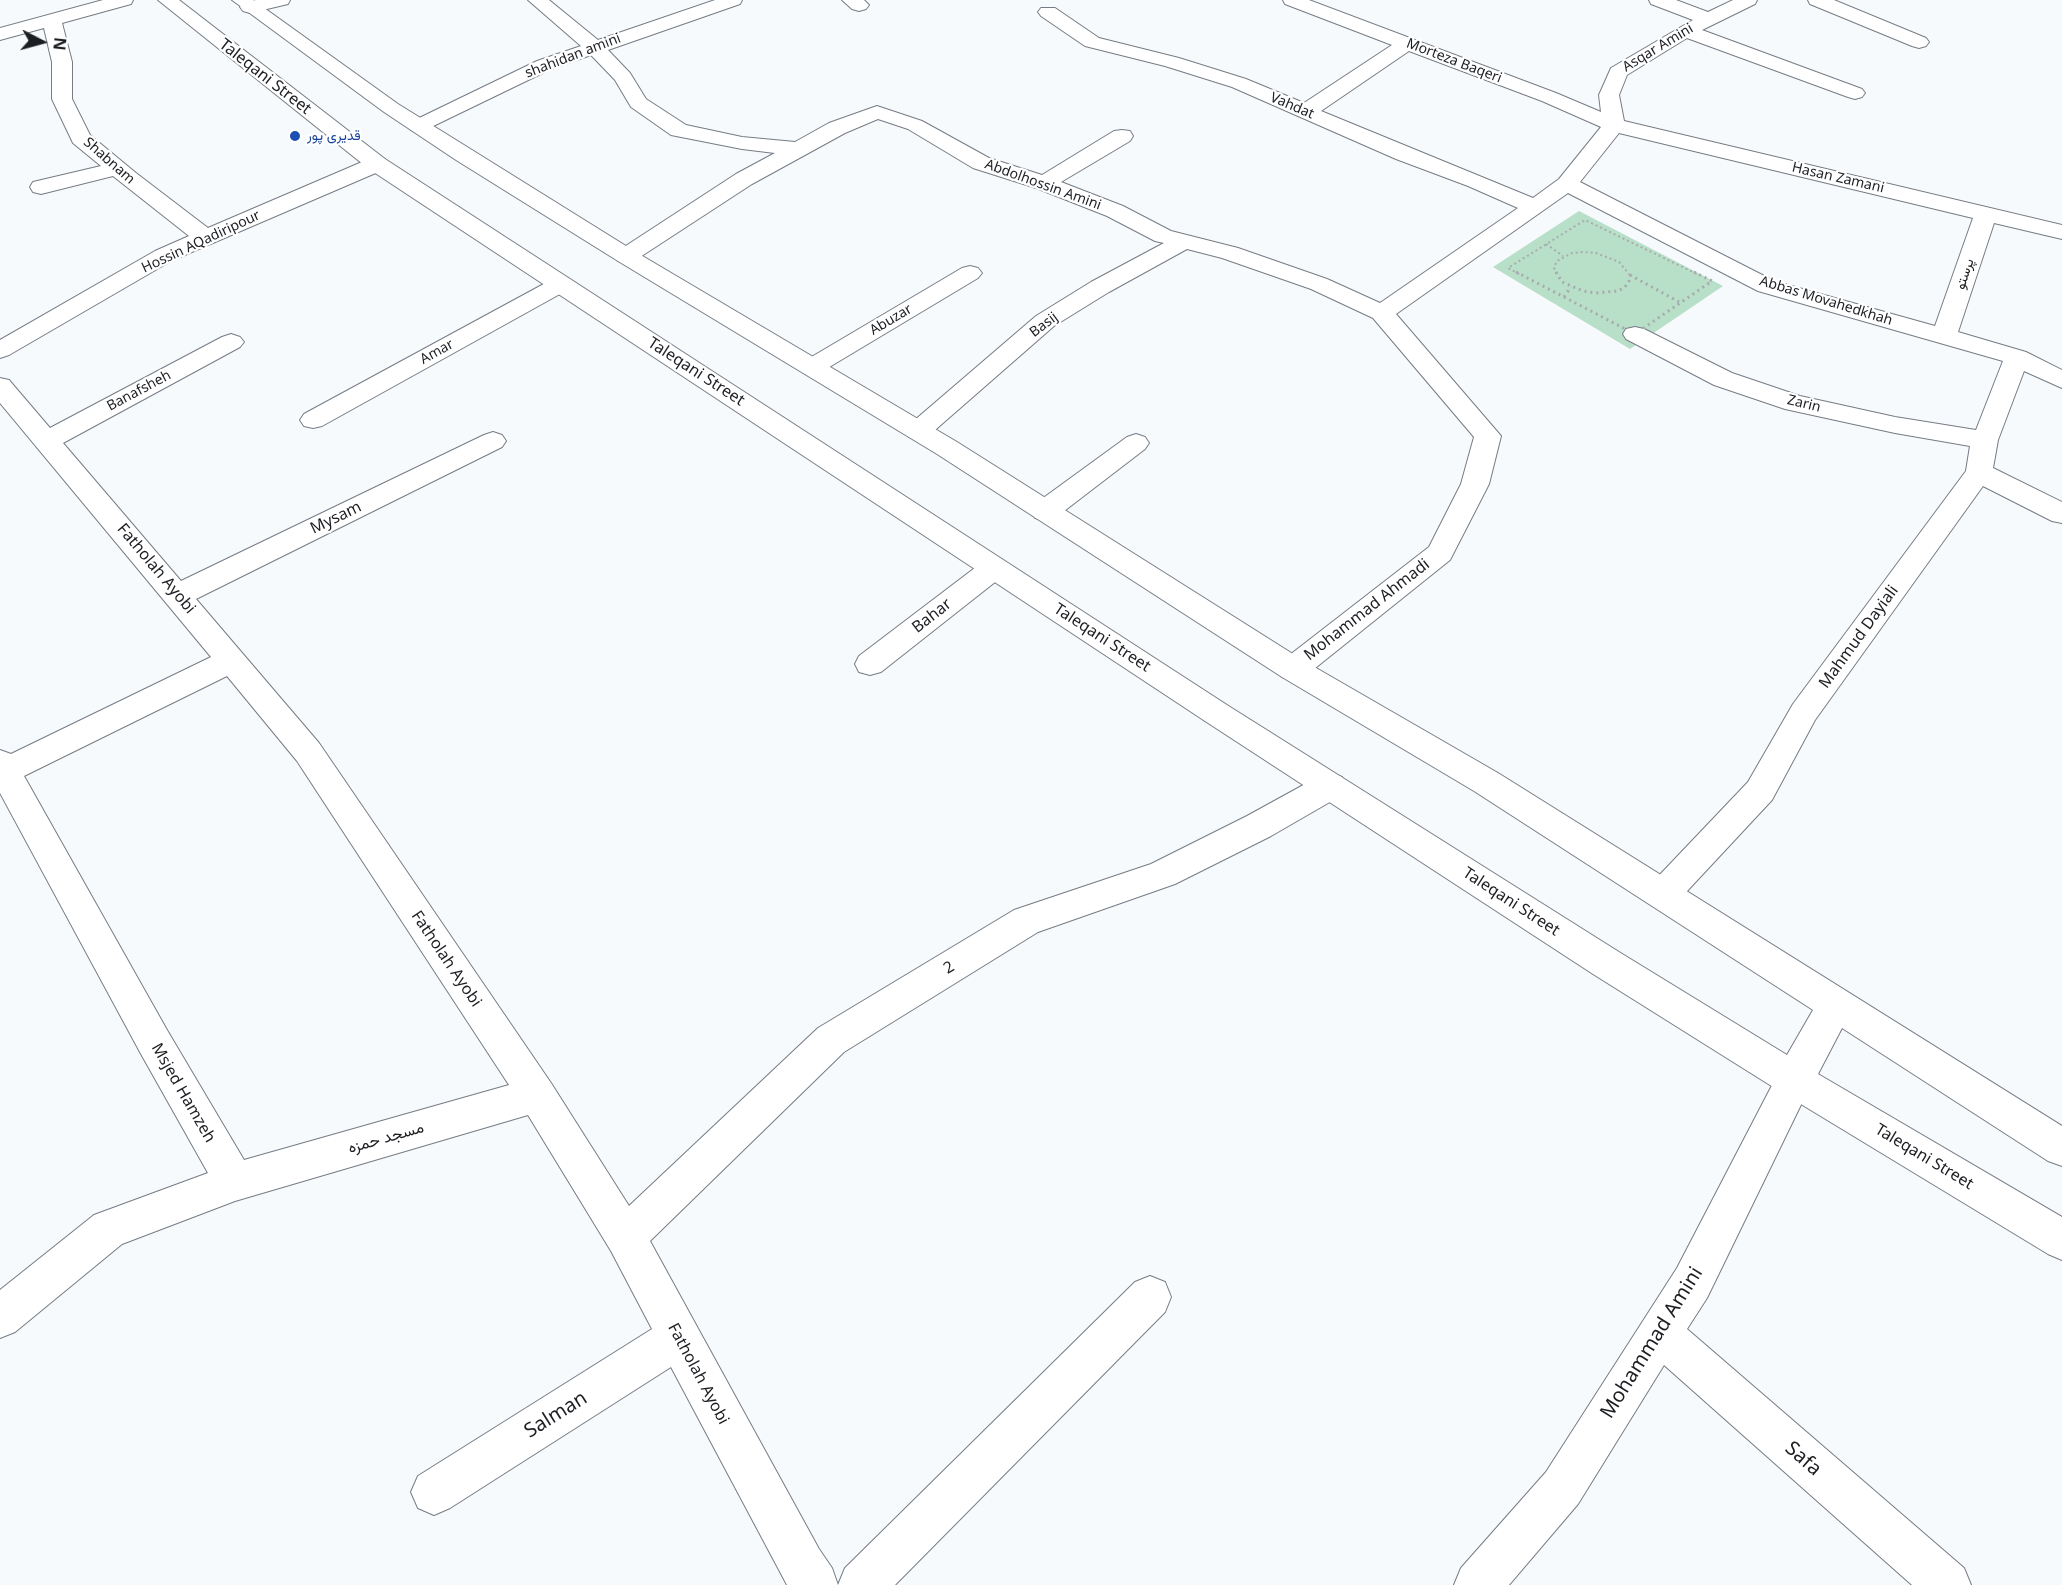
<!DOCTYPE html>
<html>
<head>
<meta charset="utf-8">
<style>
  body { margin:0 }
  #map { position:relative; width:2062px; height:1585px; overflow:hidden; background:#f6fafd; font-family:"Noto Sans",sans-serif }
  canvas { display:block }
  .north { position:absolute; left:12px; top:12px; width:60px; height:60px; -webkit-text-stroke:4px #fff; paint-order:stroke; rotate:96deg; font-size:16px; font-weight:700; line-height:24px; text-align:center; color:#1c1e22 }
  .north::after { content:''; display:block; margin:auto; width:21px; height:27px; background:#1c1e22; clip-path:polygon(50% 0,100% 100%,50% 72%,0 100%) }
</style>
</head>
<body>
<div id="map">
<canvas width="2062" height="1585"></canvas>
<div class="north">N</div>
</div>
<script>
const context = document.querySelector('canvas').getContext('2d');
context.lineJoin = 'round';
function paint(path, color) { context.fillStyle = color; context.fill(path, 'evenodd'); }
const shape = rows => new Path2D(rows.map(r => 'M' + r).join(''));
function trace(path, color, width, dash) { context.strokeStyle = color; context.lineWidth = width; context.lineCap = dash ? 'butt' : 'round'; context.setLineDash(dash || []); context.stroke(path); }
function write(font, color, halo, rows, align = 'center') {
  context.font = font + ' "Noto Sans",Vazirmatn,sans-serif'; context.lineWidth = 4.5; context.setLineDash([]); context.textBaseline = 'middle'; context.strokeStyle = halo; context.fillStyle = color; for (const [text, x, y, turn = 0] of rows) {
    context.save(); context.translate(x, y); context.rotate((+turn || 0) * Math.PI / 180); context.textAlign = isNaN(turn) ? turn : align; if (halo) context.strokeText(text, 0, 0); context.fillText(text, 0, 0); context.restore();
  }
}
const green = shape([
  [1579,211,1723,286,1630,349,1493,267]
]);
const pathFar1 = shape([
  [1546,244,1563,256],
  [1519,274,1508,268,1585,220,1697,274],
  [1557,274,1554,268,1557,261,1572,253,1584,252,1596,253,1619,262,1629,274]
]);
const path = shape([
  [1516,272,1635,334,1712,281,1694,272],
  [1556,272,1562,282,1583,291,1595,293,1618,291,1625,287,1629,281,1630,275,1628,272],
  [1630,275,1681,303],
  [1564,297,1571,287]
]);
const minor = shape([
  [103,0,133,0,131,4,62,23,72,62,72,99,90,135,136,173,208,228,369,159,377,157,385,159,388,164,385,169,171,261,9,355,0,358,0,340,155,251,189,236,113,176,41,194,33,192,30,187,33,182,101,166,73,143,52,99,52,62,44,28,0,40,0,28,103,0],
  [256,0,290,0,288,4,250,13,243,11,240,7,243,3,256,0],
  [528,0,549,0,598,40,715,0,742,0,740,4,608,50,630,73,646,99,686,125,742,137,795,142,829,123,877,106,922,121,989,158,1042,175,1114,131,1122,130,1130,131,1133,136,1130,141,1061,182,1123,206,1171,231,1238,248,1327,279,1380,303,1518,208,1468,186,1396,159,1232,87,1165,66,1085,46,1041,16,1038,12,1041,8,1055,8,1099,38,1179,58,1246,79,1304,103,1392,45,1285,4,1283,0,1309,0,1556,93,1601,112,1599,95,1611,68,1693,20,1651,4,1649,0,1676,0,1708,12,1733,0,1757,0,1755,4,1702,30,1862,89,1865,93,1862,97,1855,99,1848,97,1687,38,1627,75,1619,95,1624,121,2062,225,2062,239,1994,223,1958,332,2026,352,2062,370,2062,388,2024,371,1998,440,1993,468,2062,502,2062,523,2052,521,1983,486,1815,720,1772,800,1675,904,1663,908,1651,904,1646,894,1651,884,1748,782,1793,704,1966,471,1970,446,1895,433,1785,409,1714,385,1626,339,1623,334,1626,329,1635,327,1644,329,1732,373,1800,396,1895,417,1976,430,2003,361,1758,291,1568,193,1396,314,1501,436,1489,484,1450,560,1304,677,1293,680,1282,677,1278,669,1282,661,1429,547,1461,484,1474,437,1373,318,1311,289,1222,258,1187,249,1109,292,1054,326,927,437,918,439,909,437,905,431,909,425,1036,316,1091,282,1164,243,1155,241,1107,216,1036,188,973,168,908,129,878,119,845,133,752,184,634,261,626,263,618,261,614,256,618,251,736,174,775,153,742,149,671,135,631,107,615,80,591,55,551,69,425,130,418,132,411,130,407,126,411,122,537,61,581,46,528,0],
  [1409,51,1542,101,1601,127,1559,179,1533,198,1321,111,1409,51],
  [1619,133,1973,218,1935,326,1774,281,1580,182,1619,133],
  [842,0,864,0,869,5,866,9,859,11,852,9,842,0],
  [1808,0,1834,0,1926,38,1929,42,1926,46,1919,48,1912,46,1810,4,1808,0],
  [970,266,978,268,982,273,978,278,821,372,812,375,803,372,799,367,803,362,962,268,970,266],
  [561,277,569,279,573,284,569,289,322,426,313,428,304,426,300,420,304,414,553,279,561,277],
  [231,334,240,337,244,342,240,347,63,443,181,581,484,435,493,432,502,435,506,441,502,447,196,599,319,743,551,1083,629,1206,818,1028,1014,910,1151,864,1247,816,1318,777,1330,773,1342,777,1346,786,1342,795,1271,836,1175,884,1038,932,844,1052,650,1241,819,1549,832,1568,838,1585,845,1568,1135,1282,1150,1276,1165,1282,1171,1297,1165,1312,895,1585,787,1585,671,1367,450,1508,434,1515,418,1508,411,1492,418,1476,652,1329,611,1251,528,1115,235,1201,122,1244,15,1332,0,1338,0,1290,94,1215,208,1173,141,1054,0,793,0,750,11,754,211,657,0,403,0,378,9,380,50,428,222,337,231,334],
  [227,676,297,761,509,1085,244,1160,167,1030,24,776,227,676],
  [1136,434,1145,437,1149,443,1145,449,1055,518,1045,520,1035,518,1031,511,1035,504,1127,437,1136,434],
  [994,558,1004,561,1009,568,1004,575,881,672,870,675,859,672,855,664,859,656,984,561,994,558],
  [1794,1063,1807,1068,1813,1080,1707,1298,1687,1329,1964,1568,1971,1585,1912,1585,1664,1365,1578,1504,1509,1585,1454,1585,1461,1568,1546,1472,1677,1268,1781,1068,1794,1063]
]);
const secondary = shape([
  [158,0,179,0,385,159,1227,705,1619,952,1787,1055,1813,1010,1474,791,1282,677,937,454,618,261,456,160,384,112,232,0,253,0,398,104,472,150,634,251,957,442,1304,661,1498,773,2062,1126,2062,1166,2048,1161,1842,1028,1818,1074,2062,1217,2062,1260,2048,1254,1781,1092,1593,974,1205,721,369,169,158,0]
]);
const markers = [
  [295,136,6,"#1a4fb4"]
];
const farStreetnames = [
  ["Asqar Amini",1658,48,-31],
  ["shahidan amini",573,56,-21],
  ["Morteza Baqeri",1454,61,21],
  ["Vahdat",1292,106,23],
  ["Shabnam",109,161,41],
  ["Hasan Zamani",1838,178,13],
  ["Abdolhossin Amini",1043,185,20],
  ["Hossin AQadiripour",201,242,-25],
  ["پرستو",1965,274,-71],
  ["Abbas Movahedkhah",1826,301,17],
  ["Abuzar",891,320,-31],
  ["Basij",1044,325,-37],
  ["Amar",437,352,-29],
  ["Banafsheh",139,391,-28],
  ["Zarin",1804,404,14]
];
const farTransitnames = [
  ["قدیری پور",307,136]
];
const streetNames = [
  ["Taleqani Street",265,77,38],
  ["Taleqani Street",696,372,33],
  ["Mysam",336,518,-26],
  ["Fatholah Ayobi",156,569,50],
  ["Mohammad Ahmadi",1367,610,-38],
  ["Bahar",932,616,-38],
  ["Mahmud Dayiali",1859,637,-54],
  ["Taleqani Street",1102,638,33],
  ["Taleqani Street",1511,902,33],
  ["Fatholah Ayobi",446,959,56],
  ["2",949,968,-31],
  ["Msjed Hamzeh",183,1093,60],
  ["مسجد حمزه",386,1138,-16],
  ["Taleqani Street",1924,1157,31],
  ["Fatholah Ayobi",698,1374,62]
];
const nearStreetnames = [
  ["Mohammad Amini",1652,1343,-58],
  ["Salman",556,1415,-32],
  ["Safa",1803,1459,41]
];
paint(green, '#b8dfc8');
trace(minor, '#757c84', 2);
trace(secondary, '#757c84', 2);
trace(pathFar1, '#a8abae', 2, [2, 3]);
trace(path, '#a8abae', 3, [2, 4]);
paint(minor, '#fff');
paint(secondary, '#fff');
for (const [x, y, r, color] of markers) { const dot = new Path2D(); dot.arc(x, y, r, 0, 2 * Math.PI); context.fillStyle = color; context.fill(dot); trace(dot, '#fff', 2); }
write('14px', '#1c1e22', '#fff', farStreetnames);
write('14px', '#164399', '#fff', farTransitnames, 'left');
write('16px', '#1c1e22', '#fff', streetNames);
write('20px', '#1c1e22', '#fff', nearStreetnames);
</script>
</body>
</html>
